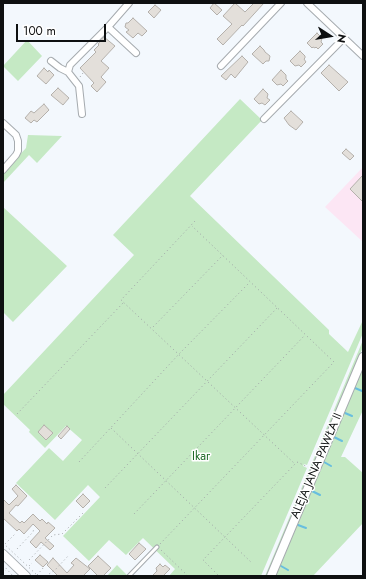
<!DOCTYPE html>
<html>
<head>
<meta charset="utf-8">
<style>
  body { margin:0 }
  #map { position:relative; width:366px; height:579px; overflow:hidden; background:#f3f8fd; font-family:Jost,sans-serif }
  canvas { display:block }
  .frame { position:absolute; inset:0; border:4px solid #0e1011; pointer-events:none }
  .north { position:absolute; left:310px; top:16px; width:40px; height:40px; -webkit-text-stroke:3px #fff; paint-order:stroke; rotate:102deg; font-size:11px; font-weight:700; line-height:16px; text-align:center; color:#0e1011 }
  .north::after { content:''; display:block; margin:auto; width:14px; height:18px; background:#0e1011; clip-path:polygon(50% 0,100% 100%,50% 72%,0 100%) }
  .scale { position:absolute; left:16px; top:24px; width:90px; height:18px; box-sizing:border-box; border:2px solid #0e1011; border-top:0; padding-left:5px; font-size:12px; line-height:14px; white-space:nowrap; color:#0e1011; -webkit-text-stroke:3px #fff; paint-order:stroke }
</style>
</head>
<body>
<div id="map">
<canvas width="366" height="579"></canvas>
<div class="frame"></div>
<div class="north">N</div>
<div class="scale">100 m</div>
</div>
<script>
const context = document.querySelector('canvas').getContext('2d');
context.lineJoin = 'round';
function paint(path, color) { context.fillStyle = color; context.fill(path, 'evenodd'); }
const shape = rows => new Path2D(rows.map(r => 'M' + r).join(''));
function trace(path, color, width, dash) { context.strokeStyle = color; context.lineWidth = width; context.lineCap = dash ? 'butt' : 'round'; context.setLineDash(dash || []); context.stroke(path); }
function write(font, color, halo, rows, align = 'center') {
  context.font = font + ' Jost,sans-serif'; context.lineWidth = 3; context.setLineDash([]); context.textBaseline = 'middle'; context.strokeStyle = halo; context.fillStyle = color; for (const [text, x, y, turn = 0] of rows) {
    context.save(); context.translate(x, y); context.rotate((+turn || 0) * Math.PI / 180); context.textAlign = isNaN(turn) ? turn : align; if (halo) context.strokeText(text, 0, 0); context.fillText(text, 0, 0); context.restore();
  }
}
const commercial = shape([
  [363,167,363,242,325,207]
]);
const green = shape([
  [27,40,42,56,18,81,3,66],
  [240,99,262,120,190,196,329,330,329,334,348,352,363,320,363,333,307,465,304,464,303,466,307,468,261,576,169,576,175,569,143,538,126,555,109,540,89,561,63,536,100,497,88,485,55,520,16,483,49,448,63,461,82,440,66,426,45,448,29,432,30,430,3,404,3,395,134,255,113,235],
  [28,135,62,136,37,163,29,155,3,183,3,173,26,148],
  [3,207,67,266,13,322,3,312],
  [363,340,363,347,267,576,265,576],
  [363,367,363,410,341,457,345,457,363,473,363,523,313,576,276,576],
  [117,565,127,575,107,576]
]);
const stream = shape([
  [355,388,362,391],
  [345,413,352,416],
  [334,437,342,441],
  [324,462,331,466],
  [312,491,320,495],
  [298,525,306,528],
  [281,566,288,570]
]);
const building = shape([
  [214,3,222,10,217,15,210,8,214,3],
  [235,3,245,12,254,3,264,3,243,26,242,25,223,45,217,39,232,24,223,16,235,3],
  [155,5,161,10,154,18,148,12,155,5],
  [133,18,147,31,142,36,138,33,133,38,126,32,129,30,125,27,126,23,128,23,133,18],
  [317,33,322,38,321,42,323,44,318,49,316,47,315,48,313,47,312,48,307,43,317,33],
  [104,37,115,46,101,61,109,68,101,77,106,82,97,92,91,86,94,83,80,68,96,52,94,50,99,45,98,44,104,37],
  [260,46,264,50,265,52,270,56,269,61,266,61,263,64,252,54,260,46],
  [300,51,305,56,305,58,304,59,306,62,301,67,299,65,295,66,290,61,300,51],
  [242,56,248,62,235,78,231,74,226,80,221,76,242,56],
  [329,65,348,82,339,91,321,73,329,65],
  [44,68,48,72,49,70,54,75,46,84,37,76,44,68],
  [281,70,286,75,286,79,288,81,283,86,281,84,277,85,272,80,281,70],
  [58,88,69,98,63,105,51,95,58,88],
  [263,89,268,94,267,98,270,100,265,105,262,103,259,104,254,99,263,89],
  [44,104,49,110,37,122,34,120,31,123,25,118,31,111,34,113,44,104],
  [291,111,303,122,296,130,289,125,284,118,291,111],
  [346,149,354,156,350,160,342,153,346,149],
  [363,175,363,202,350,189,363,175],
  [44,425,53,433,46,440,38,432,44,425],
  [67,426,70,429,61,439,58,436,67,426],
  [16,485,27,496,18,506,16,505,9,513,20,523,22,521,24,523,33,514,40,521,42,519,47,524,48,522,55,528,45,538,54,546,50,550,41,542,36,548,30,542,40,531,33,524,24,534,19,529,17,531,3,518,3,499,9,505,18,496,12,489,16,485],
  [83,494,90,501,83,508,76,501,83,494],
  [139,543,146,549,135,560,129,554,139,543],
  [40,555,48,562,43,567,35,560,40,555],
  [98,556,111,568,103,576,98,576,88,566,98,556],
  [53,558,67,573,74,565,71,563,76,558,90,569,83,576,58,576,47,565,53,558],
  [160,564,163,567,165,565,170,569,163,576,152,576,157,571,156,568,160,564]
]);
const path = shape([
  [80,77,83,73],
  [195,221,121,300,295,464,203,560,219,576],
  [153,327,223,255],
  [17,414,124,302],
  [111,428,252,563],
  [79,462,179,354,249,283],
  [297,462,308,467],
  [105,488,277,308],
  [134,514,305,335],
  [3,543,38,576],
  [5,544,15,534],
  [160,544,334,362,192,226],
  [17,549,33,532,34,528],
  [161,550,188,576],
  [29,560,53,535,62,534,84,512],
  [3,565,13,576],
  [29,566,32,563],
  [3,573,6,570],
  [37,575,44,567],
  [46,576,55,570,69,555]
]);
const service = shape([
  [129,576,157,547]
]);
const minor = shape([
  [307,3,363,56],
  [108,27,136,53],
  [51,61,60,68,68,72],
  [221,66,281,3],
  [68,72,70,65,108,27,129,3],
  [68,72,79,86,82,114],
  [264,119,344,38],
  [3,123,16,135,18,141,18,151,16,155,3,170]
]);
const tertiary = shape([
  [3,554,26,576],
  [271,576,363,357]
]);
const parkNames = [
  ["Ikar",201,457]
];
const streetNames = [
  ["ALEJA JANA PAWŁA II",317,466,-67]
];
paint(commercial, '#fce6f4');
paint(green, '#c5e9c4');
trace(stream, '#68bedf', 2);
paint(building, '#e3dfda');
trace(building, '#b4b0ab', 1);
trace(service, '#a6abaf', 5);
trace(minor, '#a6abaf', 8);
trace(tertiary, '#a6abaf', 10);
trace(path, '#9fa3a6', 1, [1, 3]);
trace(service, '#fff', 3);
trace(minor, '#fff', 6);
trace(tertiary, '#fff', 8);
write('12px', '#1b6824', '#fff', parkNames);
write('12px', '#0e1011', '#fff', streetNames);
</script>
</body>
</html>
